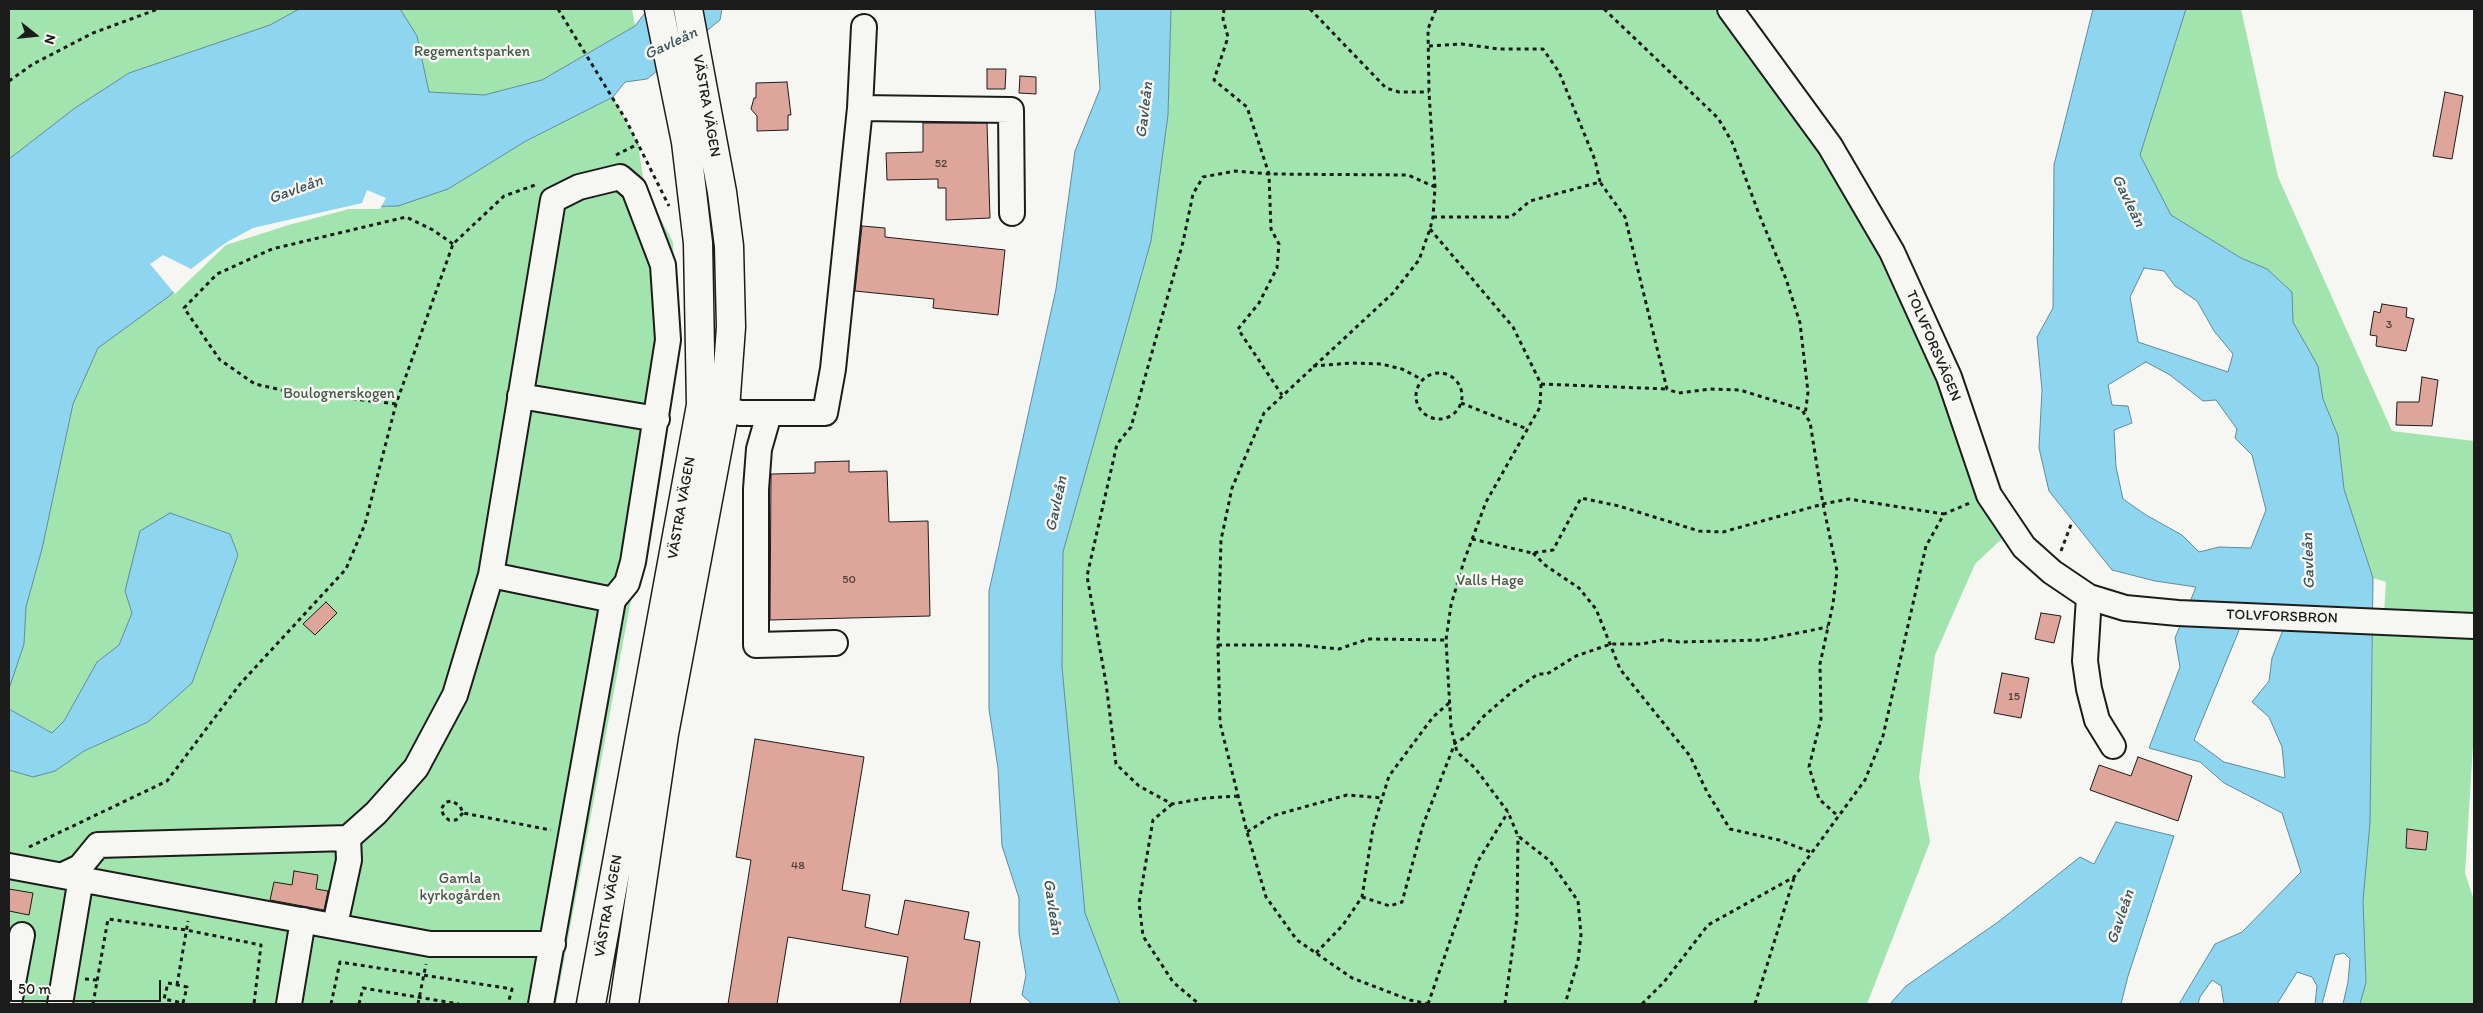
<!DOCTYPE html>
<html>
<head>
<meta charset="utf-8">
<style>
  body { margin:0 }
  #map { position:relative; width:2483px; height:1013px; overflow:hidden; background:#f6f6f2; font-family:Itim,sans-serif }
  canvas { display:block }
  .frame { position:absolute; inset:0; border:10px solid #1c1c1c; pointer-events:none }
  .north { position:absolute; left:10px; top:10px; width:50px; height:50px; -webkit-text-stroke:4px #f6f6f2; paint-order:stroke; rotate:106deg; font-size:14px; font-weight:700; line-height:20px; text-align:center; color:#1c1c1c }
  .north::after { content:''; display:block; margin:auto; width:18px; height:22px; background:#1c1c1c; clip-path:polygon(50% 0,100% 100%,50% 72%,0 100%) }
  .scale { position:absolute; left:10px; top:980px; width:151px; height:22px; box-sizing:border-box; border:2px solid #1c1c1c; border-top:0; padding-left:6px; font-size:15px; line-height:18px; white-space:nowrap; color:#1c1c1c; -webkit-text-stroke:4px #f6f6f2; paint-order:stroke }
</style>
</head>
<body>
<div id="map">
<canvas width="2483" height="1013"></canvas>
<div class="frame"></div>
<div class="north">N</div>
<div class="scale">50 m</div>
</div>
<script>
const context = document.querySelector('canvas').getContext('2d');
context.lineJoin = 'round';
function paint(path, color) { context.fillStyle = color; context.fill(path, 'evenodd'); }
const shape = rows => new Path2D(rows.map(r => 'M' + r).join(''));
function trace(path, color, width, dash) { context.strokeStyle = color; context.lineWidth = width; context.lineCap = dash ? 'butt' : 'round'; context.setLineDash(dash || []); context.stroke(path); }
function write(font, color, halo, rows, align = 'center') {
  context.font = font + ' Itim,sans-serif'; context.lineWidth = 5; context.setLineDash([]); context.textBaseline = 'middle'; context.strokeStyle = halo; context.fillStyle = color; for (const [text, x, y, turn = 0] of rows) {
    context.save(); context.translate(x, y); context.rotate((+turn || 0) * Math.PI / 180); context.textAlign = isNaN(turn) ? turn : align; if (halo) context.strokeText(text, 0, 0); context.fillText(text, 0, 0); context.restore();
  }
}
const green = shape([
  [9,9,299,9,270,25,129,73,75,108,9,159],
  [400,9,632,9,635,26,542,80,484,95,429,92,417,36],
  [1171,9,1730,9,1892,252,2007,534,1975,564,1935,655,1919,777,1930,842,1867,1004,1120,1004,1085,913,1062,667,1063,552,1151,241,1168,115],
  [2186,9,2241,9,2278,177,2392,431,2474,441,2474,729,2465,873,2474,900,2474,1004,2360,1004,2366,982,2363,901,2370,823,2373,618,2384,615,2386,582,2373,578,2344,489,2338,436,2323,399,2318,366,2293,322,2292,292,2267,269,2241,258,2171,215,2140,155],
  [613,97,638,144,645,190,673,242,677,341,664,421,556,1004,9,1004,9,770,33,777,55,771,84,751,148,722,192,683,238,555,230,534,170,513,125,591,132,613,119,645,97,662,64,721,52,733,9,709,9,689,24,644,26,607,42,549,73,404,98,348,168,297,225,243,349,207,398,206,448,189,526,141]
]);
const water = shape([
  [299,9,400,9,417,36,429,92,484,95,542,80,635,26,648,9,722,9,720,20,647,79,625,82,613,97,526,141,448,189,398,206,349,207,225,243,168,297,98,348,73,404,42,549,26,607,24,644,9,689,9,159,75,108,129,73,270,25,299,9],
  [1095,9,1171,9,1168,115,1151,241,1063,552,1062,667,1085,913,1120,1004,1032,1004,1022,995,1026,975,1019,933,1019,898,1002,846,998,768,989,709,989,591,1056,289,1075,151,1100,89,1095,9],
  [2093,9,2186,9,2140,155,2171,215,2241,258,2267,269,2292,292,2293,322,2318,366,2323,399,2338,436,2344,489,2373,578,2370,823,2363,901,2366,982,2360,1004,2343,1004,2348,982,2350,959,2344,953,2335,955,2322,1004,2315,1004,2317,986,2312,977,2297,972,2277,1004,2224,1004,2221,986,2212,980,2200,997,2198,1004,2179,1004,2215,944,2242,932,2301,872,2282,813,2224,783,2200,762,2149,748,2180,667,2175,638,2196,587,2155,581,2112,570,2049,491,2039,448,2042,390,2037,337,2053,308,2054,165,2093,9],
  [2144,268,2164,271,2175,286,2197,301,2214,331,2233,354,2228,372,2138,342,2130,297,2144,268],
  [2146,362,2170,375,2203,401,2216,400,2237,429,2235,438,2252,455,2266,510,2251,548,2219,547,2199,552,2182,535,2146,515,2123,499,2116,467,2114,430,2132,423,2128,406,2112,405,2108,385,2146,362],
  [2249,606,2290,612,2272,658,2269,681,2252,702,2269,717,2282,747,2285,778,2224,762,2194,740,2249,606],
  [170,513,230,534,238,555,192,683,148,722,84,751,55,771,33,777,9,770,9,709,52,733,64,721,97,662,119,645,132,613,125,591,140,531,170,513],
  [2116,822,2174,836,2128,976,2121,1004,1890,1004,1906,986,1998,922,2080,857,2094,864,2116,822]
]);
const pier = shape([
  [367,190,386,198,380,209,349,209,289,225,226,245,175,294,150,264,163,255,191,269,225,243,253,228,362,203]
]);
const building = shape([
  [987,69,1006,69,1005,89,987,89,987,69],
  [1020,76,1036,77,1036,94,1019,93,1020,76],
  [787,82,791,115,788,115,788,130,757,131,757,116,751,109,754,98,756,98,756,83,787,82],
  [2445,92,2463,96,2452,159,2433,156,2445,92],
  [923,123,987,123,990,218,946,220,946,188,938,188,938,179,887,180,886,153,923,152,923,123],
  [862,226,885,228,885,237,1005,250,998,315,933,308,934,299,855,291,862,226],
  [2382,304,2407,308,2406,317,2414,319,2406,351,2376,346,2377,336,2370,335,2374,311,2380,313,2382,304],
  [2422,377,2438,380,2432,426,2396,425,2397,402,2419,402,2422,377],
  [849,461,849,472,887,471,889,522,928,521,930,616,770,620,771,474,815,473,815,462,849,461],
  [326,602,337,613,315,635,303,624,326,602],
  [2041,613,2061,616,2054,643,2035,639,2041,613],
  [2002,673,2029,678,2021,718,1994,713,2002,673],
  [755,739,864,757,842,890,870,895,865,927,898,935,905,900,969,912,964,939,980,942,970,1004,900,1004,908,957,788,937,777,1004,728,1004,751,860,736,857,755,739],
  [2138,757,2192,776,2178,821,2090,790,2099,765,2131,776,2138,757],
  [2407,829,2428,832,2426,850,2406,848,2407,829],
  [294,871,318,875,316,889,328,891,324,910,270,900,274,882,292,885,294,871],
  [9,889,33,893,29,915,9,911,9,889]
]);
const path = shape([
  [558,9,626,120,669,206],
  [1224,9,1223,19,1228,37,1214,80,1247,107,1269,174,1271,229,1279,244,1277,268,1259,303,1238,329,1282,395],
  [1310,9,1386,88,1399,92,1429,92],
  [1604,9,1718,118,1732,142,1759,214,1786,279,1800,323,1808,392,1805,415],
  [1429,46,1462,44,1499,49,1543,49,1559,72,1595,160,1600,182],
  [9,81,33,64,93,33,158,9],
  [616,155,638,144],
  [1433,217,1511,217,1530,201,1600,182,1625,217,1667,389,1678,393,1710,389,1740,390,1801,409,1810,422,1823,504,1837,571,1833,604,1820,664,1821,719,1809,767,1819,799,1839,817],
  [1430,229,1513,327,1541,384,1540,407,1486,502,1464,561,1451,605,1446,640,1451,727,1457,752,1475,768,1508,812,1518,836,1550,861,1578,901,1581,935,1578,961,1565,1004],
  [1313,366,1352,363,1381,364,1402,369,1423,380],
  '1416 396a23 23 0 1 1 46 0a23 23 0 1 1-46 0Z',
  [1541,384,1667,389],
  [1461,403,1527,429],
  [396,404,286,391,255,384,220,360,184,308,217,274,272,249,406,217,433,230,453,244],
  [1472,539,1532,553,1553,550,1581,498,1619,506,1699,531,1723,532,1823,504,1849,499,1944,514],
  [2061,551,2072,522],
  [1533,553,1545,565,1579,588,1596,609,1620,669,1690,756,1707,792,1730,829,1779,840,1813,853],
  [1218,645,1299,645,1339,649,1368,639,1446,640],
  [1238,796,1206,798,1172,804,1139,786,1116,764,1106,683,1087,576,1117,444,1131,427,1183,242,1193,194,1203,177,1235,171,1269,174,1408,175,1435,187],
  [1172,804,1153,820,1139,903,1143,936,1173,982,1199,1004],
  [463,813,456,820,449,820,444,816,441,809,446,802,452,801,460,806,463,813,551,830],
  [1247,832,1272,816,1347,795,1383,798],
  [29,847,167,781,240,684,346,569,365,524,396,404,453,244,504,196,538,184],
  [1362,897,1390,906,1402,902,1423,825,1455,743,1466,737,1484,716,1513,691,1538,674,1547,674,1576,656,1611,644,1642,644,1663,640,1679,642,1762,640,1828,627],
  [1316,953,1343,925,1362,897,1373,828,1389,776,1433,717,1449,703],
  [85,979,97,980],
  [168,983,187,987,183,1003,164,999,168,983],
  [177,985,188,921],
  [93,1004,108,919,186,930,261,945,254,1004],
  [331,1004,340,962,512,989,508,1004],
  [359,1004,363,988,459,1004],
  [418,1004,426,964],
  [1428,1004,1478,861,1508,812],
  [1429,1004,1410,1000,1352,978,1297,940,1266,897,1247,832,1220,723,1218,645,1221,540,1232,488,1264,413,1393,293,1419,260,1430,229,1433,217,1435,187,1429,92,1428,29,1436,9],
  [1505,1004,1517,917,1518,836],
  [1642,1004,1664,982,1708,925,1794,877,1865,780,1883,736,1926,546,1944,514,1970,503],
  [1755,1004,1794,878]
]);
const minor = shape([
  [1730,9,1830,146,1892,252,1949,377,1989,495,2024,547,2052,572,2089,597,2125,608,2178,613,2474,626],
  [860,108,1011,110,1012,213],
  [520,396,657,419],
  [708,406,741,413,825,413,833,369,860,108,864,27],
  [769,414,759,449,756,489,756,645,835,643],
  [491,575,613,600],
  [2089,597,2085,661,2089,689,2097,720,2113,746],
  [9,866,430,944,553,944],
  [63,875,80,867,98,845,348,838,376,813,416,768,455,695,491,575,553,200,579,187,620,177,634,189,663,265,668,340,633,562,627,583,613,600,541,1004],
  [335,925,349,860,348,838],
  [9,1004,22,935],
  [60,1004,81,878],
  [289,1004,303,920]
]);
const major = shape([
  [591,1004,701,405,698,243,686,142,659,9],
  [624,1004,664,734,725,409,731,327,729,246,722,192,688,9]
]);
const numberNames = [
  ["52",941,164],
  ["3",2389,325],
  ["50",849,580],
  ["15",2014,697],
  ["48",798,866]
];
const parkNames = [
  ["Regementsparken",472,52],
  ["Boulognerskogen",339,394],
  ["Valls Hage",1490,581],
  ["Gamla",460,879],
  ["kyrkogården",460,896]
];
const streetNames = [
  ["VÄSTRA VÄGEN",706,106,80],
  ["TOLVFORSVÄGEN",1933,346,67],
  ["VÄSTRA VÄGEN",682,508,-80],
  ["TOLVFORSBRON",2282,617,2],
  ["VÄSTRA VÄGEN",609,906,-80]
];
const waterNames = [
  ["Gavleån",671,44,-25],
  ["Gavleån",1145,110,-83],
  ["Gavleån",296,190,-20],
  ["Gavleån",2128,201,64],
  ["Gavleån",1057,504,-78],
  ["Gavleån",2309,561,-92],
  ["Gavleån",1052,907,81],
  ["Gavleån",2121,917,-71]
];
paint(green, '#a2e4ae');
paint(water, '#8ed5ef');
trace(water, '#608b9b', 1);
paint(pier, '#f6f6f2');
paint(building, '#dea59b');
trace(building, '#1c1c1c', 1);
trace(minor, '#1c1c1c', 28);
trace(major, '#1c1c1c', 31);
trace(path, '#1c1c1c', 3, [4, 4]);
trace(minor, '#f6f6f2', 24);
trace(major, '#f6f6f2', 28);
write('12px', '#4c3e3c', null, numberNames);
write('15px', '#445848', '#f6f6f2', parkNames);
write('15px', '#1c1c1c', '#f6f6f2', streetNames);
write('italic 16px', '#3e545b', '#f6f6f2', waterNames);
</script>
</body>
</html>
